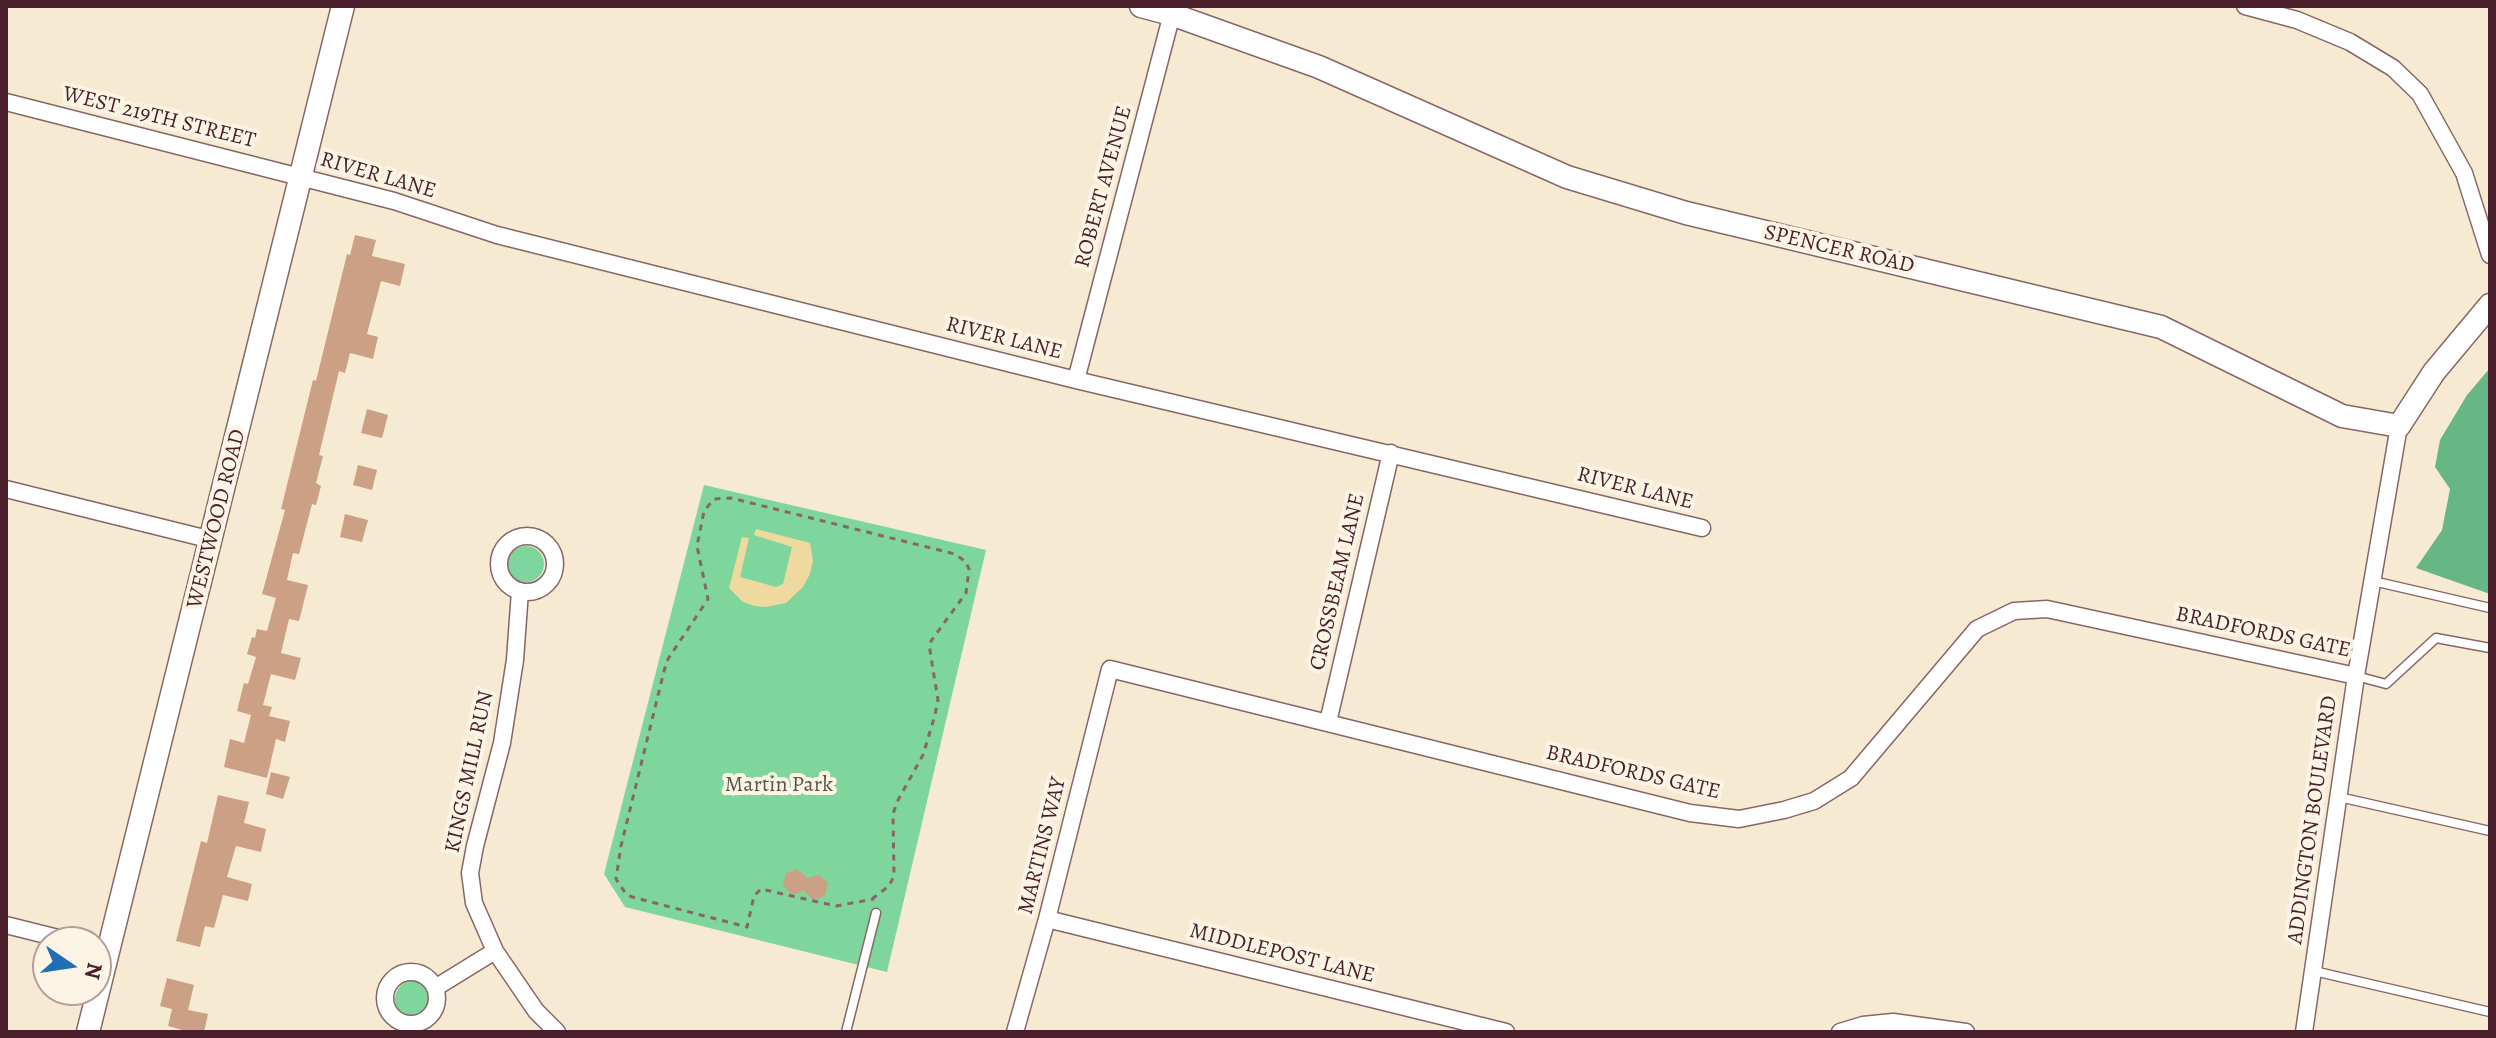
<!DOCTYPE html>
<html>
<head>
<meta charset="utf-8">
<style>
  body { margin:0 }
  #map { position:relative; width:2496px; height:1038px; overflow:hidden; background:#f7ead3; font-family:Alegreya,serif }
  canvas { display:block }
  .frame { position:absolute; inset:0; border:8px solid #4a1f2b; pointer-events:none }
  .north { position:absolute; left:32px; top:926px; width:80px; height:80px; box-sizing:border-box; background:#fcf5e5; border:2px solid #b59f9b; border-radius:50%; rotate:103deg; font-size:22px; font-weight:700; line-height:32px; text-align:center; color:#4a1f2b }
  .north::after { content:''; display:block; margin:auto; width:28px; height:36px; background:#1f6fb2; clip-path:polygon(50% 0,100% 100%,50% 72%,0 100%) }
</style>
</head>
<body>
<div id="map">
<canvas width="2496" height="1038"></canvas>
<div class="frame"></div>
<div class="north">N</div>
</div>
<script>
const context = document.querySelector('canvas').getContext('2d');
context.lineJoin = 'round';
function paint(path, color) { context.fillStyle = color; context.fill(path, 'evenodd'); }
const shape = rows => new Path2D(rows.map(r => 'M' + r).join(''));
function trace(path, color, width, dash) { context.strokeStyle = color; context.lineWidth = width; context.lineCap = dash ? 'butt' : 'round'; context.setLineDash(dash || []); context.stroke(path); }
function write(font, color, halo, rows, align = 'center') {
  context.font = font + ' Alegreya,serif'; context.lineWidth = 8; context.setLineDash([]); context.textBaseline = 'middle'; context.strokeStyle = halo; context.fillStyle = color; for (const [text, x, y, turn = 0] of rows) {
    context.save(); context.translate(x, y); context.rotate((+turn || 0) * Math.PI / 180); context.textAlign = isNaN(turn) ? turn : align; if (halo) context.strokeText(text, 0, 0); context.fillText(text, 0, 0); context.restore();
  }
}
const green = shape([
  [704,485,986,550,887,972,625,907,604,874],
  '508 564a18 18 0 1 1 36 0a18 18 0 1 1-36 0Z',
  '395 999a18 18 0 1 1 36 0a18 18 0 1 1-36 0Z'
]);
const forest = shape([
  [2490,368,2490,594,2416,568,2442,530,2450,489,2435,467,2440,440,2467,395]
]);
const sand = shape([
  [756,529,810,543,813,561,810,574,803,587,786,603,766,607,755,606,743,602,729,588,742,537,749,538,740,577,776,587,783,584,792,547,754,535]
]);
const building = shape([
  [355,235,376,240,372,256,405,264,400,286,381,281,367,334,378,337,373,359,350,353,345,373,339,371,319,455,323,456,316,483,321,486,316,505,312,504,299,554,293,553,287,580,308,585,299,621,289,619,281,653,301,658,295,680,271,674,263,705,272,707,269,716,290,721,285,742,276,739,267,778,224,767,230,739,244,743,251,715,237,711,244,683,248,684,256,657,247,654,252,637,255,638,257,629,267,631,276,598,262,594,285,510,281,509,313,380,316,381,347,254,350,255],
  [367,409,388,415,382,438,361,433],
  [358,465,377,470,372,490,353,485],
  [345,514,368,520,362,542,340,537],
  [271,772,290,777,283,799,266,794],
  [218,795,249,802,244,823,266,829,261,852,236,846,227,877,252,884,248,901,223,895,214,928,205,926,200,947,176,941,201,841,207,843],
  [797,869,807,878,819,875,828,883,825,896,813,900,804,891,792,895,783,885,786,873],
  [167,978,194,985,188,1010,208,1014,204,1032,190,1032,168,1026,172,1009,160,1006]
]);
const path = shape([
  [872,899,889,886,894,876,893,814,897,802,923,755,935,715,938,700,930,651,931,641,966,593,969,569,966,562,955,554,731,498,714,499,704,511,697,546,708,599,668,659,664,671,621,846,616,879,626,894,632,897,747,927,754,896,761,889,836,906,874,899]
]);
const lane = shape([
  [2373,581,2490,608],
  [2356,676,2386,684,2436,638,2490,648],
  [2339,797,2490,831],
  [2314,971,2490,1012],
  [846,1032,876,913]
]);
const street = shape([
  [2245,6,2297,20,2350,42,2393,68,2420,94,2464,173,2490,255],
  [6,102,394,201,497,235,1076,380,1702,528],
  [1076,380,1174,6],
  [6,489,212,540],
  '499 564a28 28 0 1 1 56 0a28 28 0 1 1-56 0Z',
  [520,591,515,660,502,743,475,846,470,873,474,903,495,951,536,1011,557,1032],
  [1328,722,1391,453],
  [1047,919,1506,1032],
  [6,925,74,942],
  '385 998a26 26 0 1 1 52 0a26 26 0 1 1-52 0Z',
  [435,988,495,951],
  [1015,1032,1047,919,1110,669,1690,813,1739,819,1784,810,1814,801,1851,778,1977,629,2014,611,2047,609,2356,676],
  [1840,1032,1863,1025,1893,1022,1966,1032],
  [2304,1032,2356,676,2399,426]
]);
const secondary = shape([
  [1141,6,1171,14,1319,67,1567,177,1686,213,2161,327,2342,416,2399,426,2434,372,2490,305],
  [88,1032,343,6]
]);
const streetNames = [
  ["WEST 219TH STREET",159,118,14],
  ["RIVER LANE",378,176,16],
  ["ROBERT AVENUE",1104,187,-75],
  ["SPENCER ROAD",1839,250,13],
  ["RIVER LANE",1004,339,14],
  ["RIVER LANE",1635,489,14],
  ["WESTWOOD ROAD",217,519,-76],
  ["CROSSBEAM LANE",1338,582,-77],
  ["BRADFORDS GATE",2263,633,12],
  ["KINGS MILL RUN",470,772,-78],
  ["BRADFORDS GATE",1633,773,13],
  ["ADDINGTON BOULEVARD",2313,820,-82],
  ["MARTINS WAY",1043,846,-76],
  ["MIDDLEPOST LANE",1282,954,14]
];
const parkNames = [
  ["Martin Park",779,786]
];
paint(green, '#7ed69c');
paint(forest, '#66b784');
paint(sand, '#eeda9e');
paint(building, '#cba084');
trace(lane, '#876666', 11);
trace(street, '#876666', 19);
trace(secondary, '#876666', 25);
trace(path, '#876666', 3, [6, 6]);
trace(lane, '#fff', 8);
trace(street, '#fff', 16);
trace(secondary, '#fff', 22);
write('22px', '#4a1f2b', '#fcf5e5', streetNames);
write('22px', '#5a564d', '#fcf5e5', parkNames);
</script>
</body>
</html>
